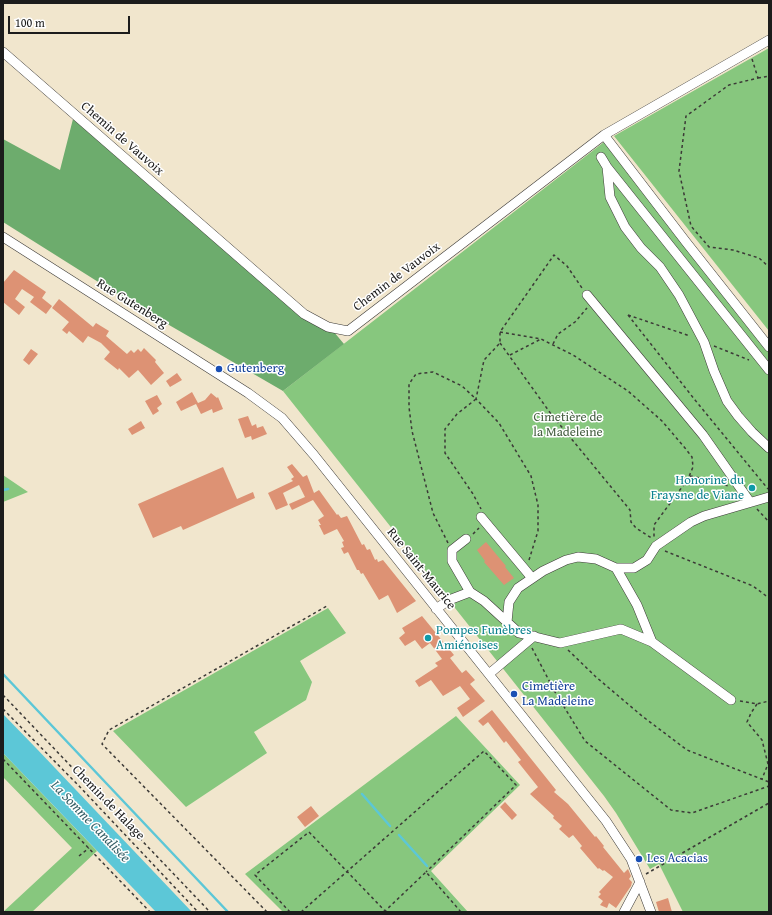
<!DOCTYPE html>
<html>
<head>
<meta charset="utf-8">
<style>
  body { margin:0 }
  #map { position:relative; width:772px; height:915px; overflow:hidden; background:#f1e6cd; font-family:"Gentium Book Plus",serif }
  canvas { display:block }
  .frame { position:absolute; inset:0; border:4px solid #1c1c1c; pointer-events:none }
  .scale { position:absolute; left:8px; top:16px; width:122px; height:18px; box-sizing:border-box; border:2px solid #1c1c1c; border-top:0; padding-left:5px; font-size:12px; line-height:14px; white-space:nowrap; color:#1c1c1c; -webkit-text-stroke:3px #fff; paint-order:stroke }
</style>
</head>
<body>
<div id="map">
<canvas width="772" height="915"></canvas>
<div class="frame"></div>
<div class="scale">100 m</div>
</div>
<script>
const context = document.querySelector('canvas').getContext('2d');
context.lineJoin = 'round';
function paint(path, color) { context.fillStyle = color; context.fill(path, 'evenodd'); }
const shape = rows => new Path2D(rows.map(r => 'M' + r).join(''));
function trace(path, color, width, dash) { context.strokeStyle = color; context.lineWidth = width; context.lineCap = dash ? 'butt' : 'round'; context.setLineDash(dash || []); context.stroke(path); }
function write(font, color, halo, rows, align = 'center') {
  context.font = font + ' "Gentium Book Plus",serif'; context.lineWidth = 3; context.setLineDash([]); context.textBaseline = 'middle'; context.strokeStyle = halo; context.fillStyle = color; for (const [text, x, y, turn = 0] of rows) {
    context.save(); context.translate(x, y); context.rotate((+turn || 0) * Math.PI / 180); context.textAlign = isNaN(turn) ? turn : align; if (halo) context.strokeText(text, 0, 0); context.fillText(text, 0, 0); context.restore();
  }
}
const green = shape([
  [769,48,769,331,614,136],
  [604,142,769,351,769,912,683,912,659,864,650,869,616,813,604,796,283,391],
  [3,475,28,492,3,502],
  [328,608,346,633,300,661,312,682,306,700,254,732,267,753,186,807,113,731],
  [456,716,520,785,431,871,468,912,283,912,245,874],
  [3,753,97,851,32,912,3,912,72,848,3,777]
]);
const forest = shape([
  [73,119,299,313,334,332,344,344,283,391,138,307,3,222,3,139,60,170]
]);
const water = shape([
  [3,714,36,748,192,912,156,912,3,753]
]);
const stream = shape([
  [3,490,8,489],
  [3,674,228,912],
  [362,794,390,826],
  [399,835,427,866]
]);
const building = shape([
  [14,270,46,292,42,298,52,306,46,314,30,302,34,297,22,289,15,299,25,307,19,315,3,302,3,283],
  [59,299,93,327,96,323,109,331,106,336,127,354,131,350,134,353,138,349,141,352,144,348,156,360,155,362,164,373,151,385,138,370,129,378,119,368,118,370,104,359,110,352,101,343,88,336,83,343,69,331,67,334,62,330,69,322,52,308],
  [31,349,38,354,29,365,23,360],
  [177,373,182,380,170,387,166,381],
  [192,392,198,403,205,400,211,393,217,398,218,397,223,409,213,413,212,409,201,414,196,404,181,411,176,402],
  [157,395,162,404,157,408,159,411,153,415,145,401],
  [248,416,252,426,256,424,257,428,263,426,267,434,252,440,251,436,245,438,238,419],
  [141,421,145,428,132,435,128,429],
  [292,464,303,477,307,475,314,493,319,490,337,515,338,514,341,518,347,516,362,545,364,544,367,550,370,549,375,560,377,559,378,562,383,560,416,601,397,613,388,595,379,600,363,573,361,574,359,570,357,570,348,552,344,554,341,548,344,547,342,542,344,541,337,529,324,535,319,525,321,525,318,520,324,516,313,500,292,510,289,504,305,497,299,485,283,493,288,505,276,510,268,493,293,481,291,479,294,477,287,467],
  [223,467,237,499,253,492,255,498,183,530,181,526,153,538,138,504],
  [486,542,506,566,505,567,514,578,504,585,484,562,485,561,477,550],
  [422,616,454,655,450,658,462,673,466,670,475,680,470,684,485,701,463,717,457,708,470,699,460,686,443,696,431,680,419,687,415,681,438,666,435,663,442,659,430,643,422,649,415,640,405,646,399,638,405,633,402,628],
  [492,710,556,790,554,792,568,804,595,837,596,836,604,846,603,847,624,873,628,869,631,876,629,879,632,882,631,886,616,908,609,903,607,908,600,905,603,901,598,897,601,894,599,892,613,877,604,870,603,871,599,868,598,869,580,848,582,846,573,835,569,838,559,829,562,826,553,818,554,816,530,794,538,787,518,762,521,760,506,741,504,743,488,722,483,726,478,721],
  [505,802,517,815,512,820,500,807],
  [311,806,319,816,305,827,297,817],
  [668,898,672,912,659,912,656,902]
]);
const path = shape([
  [752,59,758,78,729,85,686,116,679,171,691,226,709,247,733,250,759,258,769,267],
  [758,78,769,76],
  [628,315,695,400,768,489],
  [628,315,690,336],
  [500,332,541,339,573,355,628,391,662,421,685,448,692,457,693,467,688,479,654,525,654,537],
  [500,343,551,414,630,510,631,522,636,528,653,539],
  [553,344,558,334,575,322,587,308],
  [714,346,749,360],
  [510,355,541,339],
  [690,476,711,480,728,486],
  [757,509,769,522],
  [473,534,479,528],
  [448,543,433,513,412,431,409,407,409,384,416,374,433,372,462,386,476,399,457,414,445,429,445,453,473,494,481,509],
  [665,551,753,586,769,598],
  [529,560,538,531,538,505,531,476,499,423,476,399,484,360,500,343,500,332,554,255,567,266,582,288],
  [532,648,555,692,585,741,671,810,692,813,769,786],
  [568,650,596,677,642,716,687,750,769,782],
  [3,695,210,912],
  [740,701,757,704,769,701],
  [757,704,751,713,747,722,762,740,768,764,762,779],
  [3,709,80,787,198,912],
  [3,759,150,912],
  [79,856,89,848],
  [646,874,769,803],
  [267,912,102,744,109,730,327,606],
  [290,912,255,875,309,832,386,912],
  [301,912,484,751,516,785,426,872],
  [384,912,426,872,461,912]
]);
const minor = shape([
  [3,52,304,314,328,327,348,331,604,135,769,40],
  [604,135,686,242,769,347],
  [601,157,607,167,769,370],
  [607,167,610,197,625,227,641,248,660,267,679,295,704,342,714,371,727,401,738,416,752,432,769,448],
  [3,237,248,393,282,418,314,455,606,821,631,859,651,912],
  [587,295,703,435,750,502],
  [481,517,532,578],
  [466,539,452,550,452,561,470,592,484,601,519,633,560,643,621,629,652,642,731,700],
  [616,568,637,605,652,642],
  [436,609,449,600,470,592],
  [507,622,509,602,518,588,543,571,566,560,578,557,596,559,616,568,634,568,647,560,656,546,691,522,704,516,769,497],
  [489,674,534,636],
  [624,912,640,882]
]);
const markers = [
  [219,369,4,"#1a4fb4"],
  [752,488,4,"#0f9aa8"],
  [428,638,4,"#0f9aa8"],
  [514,694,4,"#1a4fb4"],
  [639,859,4,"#1a4fb4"]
];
const streetNames = [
  ["Chemin de Vauvoix",122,139,41],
  ["Chemin de Vauvoix",397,277,-37],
  ["Rue Gutenberg",132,304,32],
  ["Rue Saint-Maurice",421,569,51],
  ["Chemin de Halage",108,803,46]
];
const transitNames = [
  ["Gutenberg",227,369],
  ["Cimetière",522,687],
  ["La Madeleine",522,702],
  ["Les Acacias",647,859]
];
const parkNames = [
  ["Cimetière de",568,418],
  ["la Madeleine",568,433]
];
const cultureNames = [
  ["Honorine du",744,481],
  ["Fraysne de Viane",744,496],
  ["Pompes Funèbres",436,631,"left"],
  ["Amiénoises",436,646,"left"]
];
const waterNames = [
  ["La Somme Canalisée",90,822,46]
];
paint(green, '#87c77e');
paint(forest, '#6dac6d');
paint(water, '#5cc7d7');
trace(stream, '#5cc7d7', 2.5);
paint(building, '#dd9274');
trace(minor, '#3c3a37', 10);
trace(path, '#3c3a37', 1.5, [3, 3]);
trace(minor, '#fff', 9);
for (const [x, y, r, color] of markers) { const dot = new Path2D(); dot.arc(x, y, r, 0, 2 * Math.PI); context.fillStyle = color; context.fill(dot); trace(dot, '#fff', 1.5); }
write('13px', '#1c1c1c', '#fff', streetNames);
write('13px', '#164399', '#fff', transitNames, 'left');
write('13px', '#476043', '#fff', parkNames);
write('13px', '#0d838f', '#fff', cultureNames, 'right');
write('italic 14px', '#366067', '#fff', waterNames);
</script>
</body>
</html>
